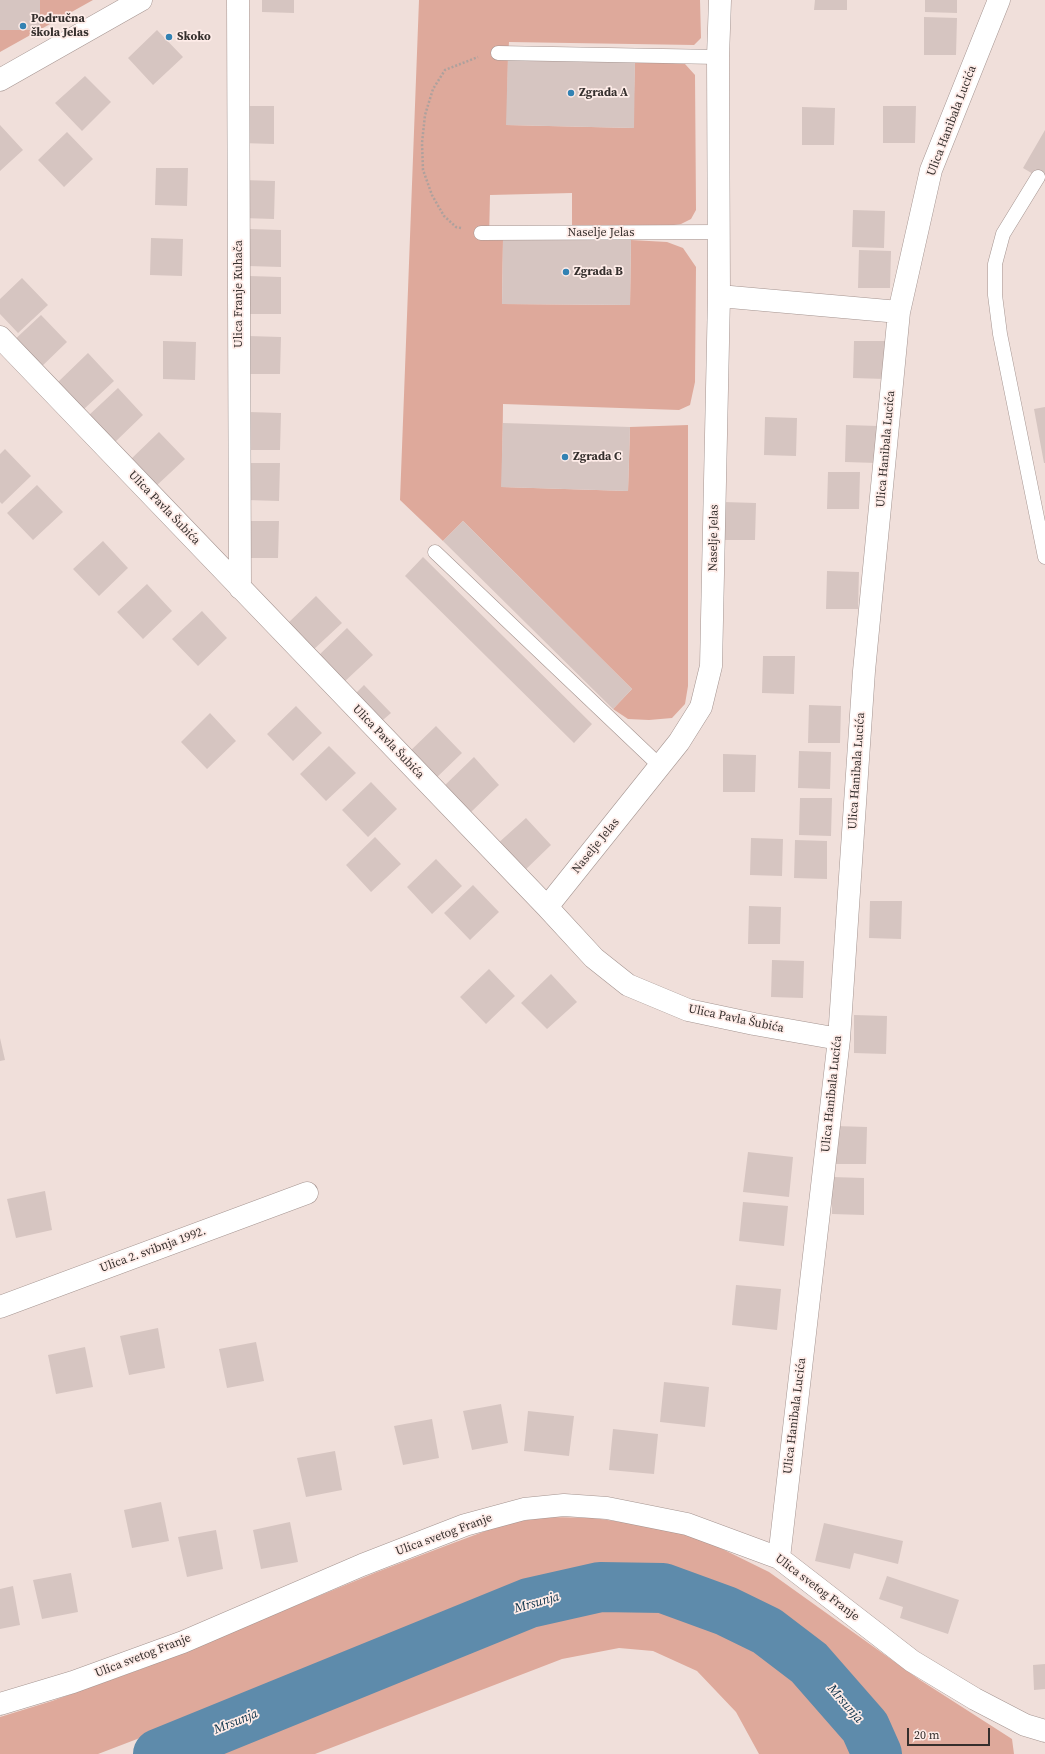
<!DOCTYPE html>
<html>
<head>
<meta charset="utf-8">
<style>
  body { margin:0 }
  #map { position:relative; width:1045px; height:1754px; overflow:hidden; background:#f0dfda; font-family:"Source Serif 4",serif }
  canvas { display:block }
  .scale { position:absolute; left:907px; top:1728px; width:83px; height:18px; box-sizing:border-box; border:2px solid #352f2d; border-top:0; padding-left:5px; font-size:12px; line-height:14px; white-space:nowrap; color:#352f2d; -webkit-text-stroke:3px #feece8; paint-order:stroke }
</style>
</head>
<body>
<div id="map">
<canvas width="1045" height="1754"></canvas>
<div class="scale">20 m</div>
</div>
<script>
const context = document.querySelector('canvas').getContext('2d');
context.lineJoin = 'round';
function paint(path, color) { context.fillStyle = color; context.fill(path, 'evenodd'); }
const shape = rows => new Path2D(rows.map(r => 'M' + r).join(''));
function trace(path, color, width, dash) { context.strokeStyle = color; context.lineWidth = width; context.lineCap = dash ? 'butt' : 'round'; context.setLineDash(dash || []); context.stroke(path); }
function write(font, color, halo, rows, align = 'center') {
  context.font = font + ' "Source Serif 4",serif'; context.lineWidth = 3.5; context.setLineDash([]); context.textBaseline = 'middle'; context.strokeStyle = halo; context.fillStyle = color; for (const [text, x, y, turn = 0] of rows) {
    context.save(); context.translate(x, y); context.rotate((+turn || 0) * Math.PI / 180); context.textAlign = isNaN(turn) ? turn : align; if (halo) context.strokeText(text, 0, 0); context.fillText(text, 0, 0); context.restore();
  }
}
const green = shape([
  [40,0,93,0,0,52,0,30,40,29],
  [419,0,700,0,701,38,694,45,509,42,508,57,507,125,633,128,635,60,685,64,695,75,696,210,691,219,681,224,660,227,572,225,572,193,490,195,489,240,503,240,502,304,630,305,631,240,667,242,683,248,696,267,695,382,690,405,679,410,503,404,502,487,628,491,630,427,688,425,688,686,685,704,672,718,649,720,628,719,613,709,632,689,463,521,443,541,400,500],
  [548,1517,593,1518,658,1527,704,1540,769,1572,920,1680,1012,1739,1014,1754,901,1754,893,1737,851,1680,829,1655,761,1606,715,1584,653,1569,611,1568,577,1571,539,1578,509,1589,454,1612,179,1723,98,1754,0,1754,0,1717,52,1701,144,1668,377,1572,448,1545,507,1523],
  [635,1604,683,1613,733,1632,821,1698,859,1754,759,1754,736,1712,697,1671,653,1651,619,1648,562,1659,315,1754,201,1754,500,1634,578,1608]
]);
const river = shape([
  [158,1754,529,1603,600,1587,663,1588,726,1611,767,1631,809,1663,865,1727,877,1754]
]);
const building = shape([
  [0,0,40,0,40,30,0,30],
  [262,0,294,0,294,13,262,12],
  [815,0,847,0,847,10,814,10],
  [925,0,957,0,957,13,925,12],
  [924,17,957,18,956,55,924,55],
  [157,30,183,57,153,85,128,58],
  [508,57,635,60,634,128,506,125],
  [85,76,111,102,82,131,55,103],
  [242,106,274,106,274,144,241,143],
  [883,106,916,106,915,143,883,143],
  [802,107,835,108,834,145,802,145],
  [0,125,23,150,0,171],
  [1045,130,1045,181,1023,168],
  [67,132,93,159,64,187,38,160],
  [156,168,188,168,187,206,155,205],
  [243,180,275,181,274,219,242,218],
  [853,210,885,211,884,248,852,247],
  [249,229,281,230,281,267,248,266],
  [151,238,183,239,182,276,150,275],
  [503,240,631,240,630,305,502,304],
  [859,250,891,251,890,288,858,288],
  [249,276,281,277,281,314,248,314],
  [22,278,48,305,18,333,0,314,0,299],
  [41,315,67,342,38,370,11,343],
  [248,336,281,337,280,374,248,374],
  [163,341,196,342,195,380,163,379],
  [854,341,886,341,885,379,853,378],
  [88,353,114,381,84,409,58,382],
  [118,388,143,415,114,443,88,416],
  [1045,407,1045,463,1044,463,1034,409],
  [249,412,281,413,280,450,248,450],
  [765,417,797,418,796,456,764,455],
  [503,423,630,427,628,491,501,487],
  [846,425,878,426,877,463,845,462],
  [159,432,185,459,155,487,130,460],
  [5,449,31,476,2,504,0,502,0,454],
  [248,463,280,463,279,501,247,500],
  [828,472,860,472,859,509,827,509],
  [37,485,63,512,33,540,7,513],
  [723,502,756,503,755,540,722,540],
  [246,521,279,521,278,558,246,558],
  [463,521,632,689,613,709,443,541],
  [103,541,128,568,99,596,73,569],
  [423,557,592,724,574,743,405,576],
  [827,571,859,572,858,609,826,609],
  [147,584,172,611,143,639,117,612],
  [316,596,342,623,312,651,287,624],
  [202,611,227,638,198,666,172,639],
  [347,628,373,655,343,683,318,656],
  [763,656,795,656,794,694,762,693],
  [364,685,391,713,377,725,351,698],
  [809,705,841,706,840,743,808,743],
  [296,706,322,733,293,761,267,734],
  [210,713,236,741,207,769,181,742],
  [436,726,462,753,433,781,407,754],
  [329,746,356,773,326,801,300,774],
  [799,751,831,752,830,789,798,788],
  [723,754,756,755,755,792,723,792],
  [474,757,499,785,470,813,444,786],
  [371,782,397,809,368,837,342,810],
  [800,798,832,798,831,836,799,835],
  [526,818,551,845,522,873,496,845],
  [375,837,401,864,371,892,346,865],
  [751,838,783,839,782,876,750,875],
  [795,840,827,841,827,879,794,878],
  [436,859,462,886,432,914,407,887],
  [473,885,499,912,470,940,444,913],
  [870,901,902,901,901,939,869,938],
  [749,906,781,907,780,944,748,944],
  [772,960,804,961,803,998,771,997],
  [489,969,515,996,486,1024,460,997],
  [551,974,577,1002,547,1029,521,1003],
  [854,1015,887,1016,886,1054,854,1053],
  [0,1038,5,1060,0,1061],
  [835,1126,867,1127,866,1164,834,1164],
  [748,1152,793,1157,789,1197,743,1192],
  [832,1177,864,1178,864,1215,832,1214],
  [45,1191,52,1230,16,1238,7,1199],
  [743,1202,788,1206,784,1246,739,1241],
  [736,1285,781,1289,777,1330,732,1325],
  [158,1328,165,1368,129,1375,120,1336],
  [256,1342,264,1381,227,1388,219,1349],
  [85,1347,93,1387,56,1394,48,1355],
  [664,1382,709,1387,705,1427,660,1422],
  [501,1404,508,1443,472,1450,463,1411],
  [528,1411,574,1416,569,1456,524,1451],
  [432,1419,439,1458,403,1465,394,1426],
  [613,1429,658,1434,654,1474,609,1470],
  [335,1451,342,1490,306,1497,297,1458],
  [161,1502,169,1541,132,1548,124,1510],
  [290,1522,298,1562,261,1569,253,1530],
  [824,1523,903,1541,898,1564,854,1553,850,1569,815,1561],
  [216,1530,223,1569,187,1577,178,1537],
  [71,1573,78,1612,42,1619,33,1580],
  [887,1576,959,1600,948,1634,900,1618,903,1607,879,1599],
  [13,1586,20,1625,0,1629,0,1589],
  [1045,1664,1045,1689,1034,1690,1033,1665]
]);
const path = shape([
  [461,228,456,227,444,216,432,195,423,170,422,143,425,115,433,89,445,70,478,57]
]);
const lane = shape([
  [498,53,718,57],
  [1038,177,1003,234,995,264,995,295,1000,334,1045,557],
  [481,233,720,232],
  [435,552,660,766]
]);
const street = shape([
  [238,0,240,588],
  [0,80,141,0],
  [719,296,899,312],
  [0,337,547,907,594,958,628,985,688,1010,754,1024,839,1039],
  [547,907,679,742,701,707,711,666,719,296,718,57,720,0],
  [0,1307,307,1193],
  [779,1558,839,1039,864,671,899,312,931,170,999,0],
  [0,1704,73,1682,183,1642,362,1565,465,1525,524,1509,564,1505,607,1508,687,1524,779,1558,912,1661,975,1699,1025,1725,1045,1731]
]);
const markers = [
  [23,26,4,"#3282b3"],
  [169,37,4,"#3282b3"],
  [571,93,4,"#3282b3"],
  [566,272,4,"#3282b3"],
  [565,457,4,"#3282b3"]
];
const poiNames = [
  ["Područna",31,19],
  ["škola Jelas",31,33],
  ["Skoko",177,37],
  ["Zgrada A",579,93],
  ["Zgrada B",574,272],
  ["Zgrada C",573,457]
];
const streetNames = [
  ["Ulica Hanibala Lucića",952,121,-69],
  ["Naselje Jelas",601,233],
  ["Ulica Franje Kuhača",239,294,-90],
  ["Ulica Hanibala Lucića",886,449,-85],
  ["Ulica Pavla Šubića",164,508,46],
  ["Naselje Jelas",714,538,-89],
  ["Ulica Pavla Šubića",388,742,46],
  ["Ulica Hanibala Lucića",857,771,-86],
  ["Naselje Jelas",596,846,-51],
  ["Ulica Pavla Šubića",736,1019,12],
  ["Ulica Hanibala Lucića",832,1094,-84],
  ["Ulica 2. svibnja 1992.",153,1250,-20],
  ["Ulica Hanibala Lucića",795,1416,-83],
  ["Ulica svetog Franje",444,1535,-20],
  ["Ulica svetog Franje",817,1588,37],
  ["Ulica svetog Franje",143,1656,-21]
];
const waterNames = [
  ["Mrsunja",537,1603,-16],
  ["Mrsunja",845,1704,49],
  ["Mrsunja",236,1722,-22]
];
paint(green, '#dea99b');
trace(river, '#5e8bab', 50);
paint(building, '#d6c5c1');
trace(lane, '#a49490', 15);
trace(street, '#a49490', 23);
trace(path, '#aea19d', 2.5, [2, 2]);
trace(lane, '#fff', 14);
trace(street, '#fff', 22);
for (const [x, y, r, color] of markers) { const dot = new Path2D(); dot.arc(x, y, r, 0, 2 * Math.PI); context.fillStyle = color; context.fill(dot); trace(dot, '#feece8', 1.5); }
write('bold 12px', '#352f2d', '#feece8', poiNames, 'left');
write('12px', '#352f2d', '#feece8', streetNames);
write('italic 13px', '#0a3048', '#feece8', waterNames);
</script>
</body>
</html>
